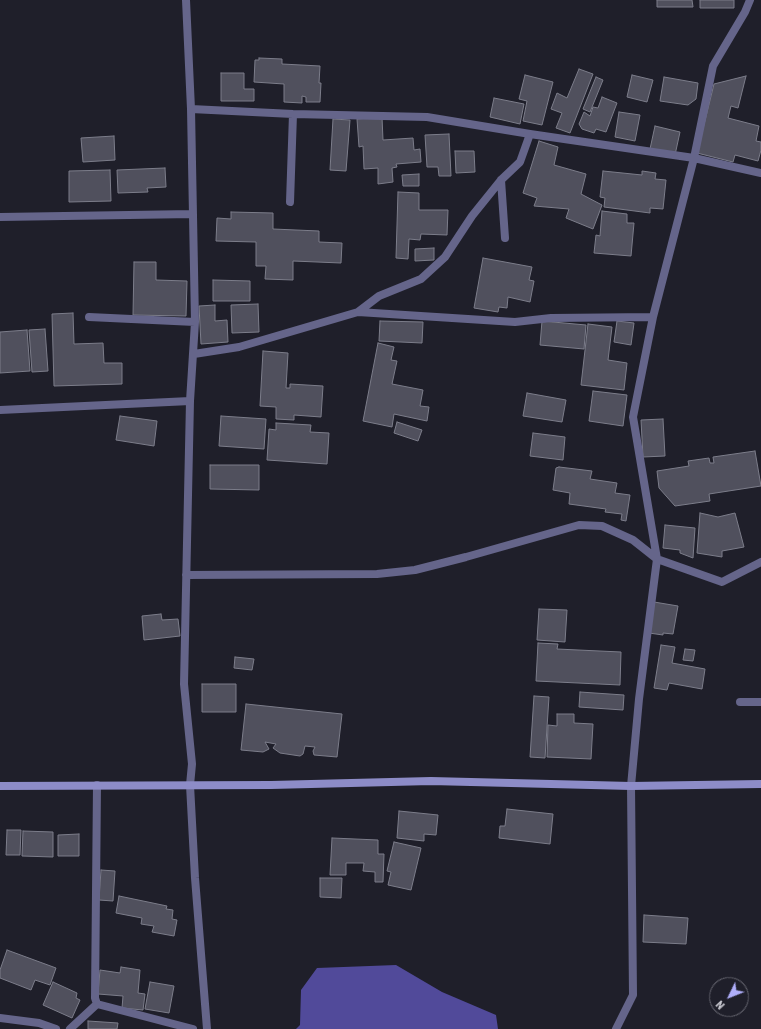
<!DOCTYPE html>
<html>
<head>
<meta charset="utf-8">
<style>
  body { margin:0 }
  #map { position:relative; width:761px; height:1029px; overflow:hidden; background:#1f1f2a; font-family:"Roboto Condensed",sans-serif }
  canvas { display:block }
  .north { position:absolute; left:709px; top:977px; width:40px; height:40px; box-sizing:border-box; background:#1f1f2a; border:1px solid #666670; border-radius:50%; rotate:227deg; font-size:11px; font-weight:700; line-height:16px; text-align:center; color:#d1d1d9 }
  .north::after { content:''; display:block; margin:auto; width:14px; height:18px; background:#afaefa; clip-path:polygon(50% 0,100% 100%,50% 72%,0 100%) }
</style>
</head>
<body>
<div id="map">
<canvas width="761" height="1029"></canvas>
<div class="north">N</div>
</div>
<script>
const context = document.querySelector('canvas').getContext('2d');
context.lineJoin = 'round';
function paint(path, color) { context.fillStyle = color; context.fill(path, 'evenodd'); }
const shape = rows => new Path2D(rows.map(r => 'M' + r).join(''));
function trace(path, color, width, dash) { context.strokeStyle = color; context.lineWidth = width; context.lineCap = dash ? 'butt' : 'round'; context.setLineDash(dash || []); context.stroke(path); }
const forest = shape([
  [396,965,442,992,496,1015,498,1029,296,1029,300,1025,301,990,317,968]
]);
const building = shape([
  [657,0,692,0,693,7,657,7,657,0],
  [700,0,734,0,734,8,700,8,700,0],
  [259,58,282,59,282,64,320,66,319,83,321,83,320,102,306,102,306,97,302,96,302,103,284,102,284,84,254,82,255,60,259,60,259,58],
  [579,69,593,74,570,133,556,128,562,113,551,109,557,93,567,98,579,69],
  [221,73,244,73,244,89,254,89,254,101,221,101,221,73],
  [525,75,553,82,542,125,523,121,527,101,519,99,525,75],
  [632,75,653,80,647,102,627,97,632,75],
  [746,76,738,108,731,106,728,118,759,126,756,141,761,142,761,150,758,161,735,155,733,162,697,153,714,84,746,76],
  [596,77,603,80,590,112,583,109,596,77],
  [664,77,698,83,696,99,688,105,660,101,664,77],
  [602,97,617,103,606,132,596,129,594,133,582,129,579,124,584,112,590,116,593,107,598,108,602,97],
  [494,98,524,104,520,124,490,117,494,98],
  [619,112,640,115,635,141,615,137,619,112],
  [382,117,383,140,413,138,414,150,420,149,421,162,396,164,397,167,392,168,393,182,378,184,378,168,364,169,363,146,359,147,357,119,382,117],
  [333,119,350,120,346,171,330,170,333,119],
  [655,126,680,132,675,155,650,149,655,126],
  [449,134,451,176,439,176,438,167,427,167,425,135,449,134],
  [114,136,115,160,83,162,81,138,114,136],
  [539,141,558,147,554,165,586,174,581,194,602,205,593,229,566,218,569,209,534,206,537,198,523,193,539,141],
  [455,151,474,151,475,172,456,173,455,151],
  [165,168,166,187,147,188,148,192,118,193,117,170,165,168],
  [110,170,111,201,69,202,69,171,110,170],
  [603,171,642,175,642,171,656,173,655,179,666,180,663,209,650,208,650,213,604,207,605,198,600,197,603,171],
  [419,174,419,186,403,186,402,175,419,174],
  [398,192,419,193,419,210,448,210,447,235,421,234,420,240,409,239,408,259,396,258,398,192],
  [602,211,627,214,627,223,634,223,631,256,594,253,596,235,600,236,602,211],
  [231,212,273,213,273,229,319,231,319,242,342,243,341,263,293,261,293,280,265,279,266,266,256,266,256,242,216,241,217,218,231,219,231,212],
  [434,248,434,260,415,261,415,249,434,248],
  [483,258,532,267,529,280,534,281,530,302,508,297,507,308,499,307,498,312,474,308,483,258],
  [134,262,156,262,156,280,187,281,186,316,133,315,134,262],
  [213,280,250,281,250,301,213,301,213,280],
  [258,304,259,332,232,333,231,305,258,304],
  [215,305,215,321,227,320,228,342,201,344,199,306,215,305],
  [73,313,74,344,103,343,104,363,122,363,122,384,54,386,52,314,73,313],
  [380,321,423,322,422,343,379,341,380,321],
  [542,321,586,325,584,349,540,345,542,321],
  [617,321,634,323,631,345,614,342,617,321],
  [588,324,612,327,608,360,627,363,624,390,581,385,588,324],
  [45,329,48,371,32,372,29,330,45,329],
  [27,330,30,371,0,373,0,332,27,330],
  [378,343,394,347,391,360,397,361,392,384,423,390,420,406,429,407,427,421,394,414,392,427,363,421,378,343],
  [263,351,288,353,286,388,290,388,290,384,323,386,321,417,294,415,294,420,276,419,276,407,260,406,263,351],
  [593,391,627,395,623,426,589,421,593,391],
  [527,393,566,400,562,422,523,416,527,393],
  [120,416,157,421,154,446,116,440,120,416],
  [221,416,266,419,264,449,219,446,221,416],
  [663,419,665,456,643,457,641,420,663,419],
  [397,422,422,430,418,441,394,433,397,422],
  [276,423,311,425,310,432,329,433,327,464,267,460,269,429,276,430,276,423],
  [533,433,565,437,563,460,530,456,533,433],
  [755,451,761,486,709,494,710,501,675,506,659,488,657,471,689,466,688,461,709,458,710,463,714,463,713,457,755,451],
  [210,465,259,465,259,490,210,489,210,465],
  [559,467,592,471,590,479,617,483,615,493,630,495,626,521,621,520,622,514,605,512,606,509,569,504,570,493,553,490,556,468,559,467],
  [700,513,718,517,735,513,744,547,722,551,722,557,697,553,700,513],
  [665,525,695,528,693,558,680,553,680,550,663,548,665,525],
  [654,602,678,606,673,634,663,633,663,635,649,633,654,602],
  [539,609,567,610,565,642,537,640,539,609],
  [161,614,162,620,178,619,180,636,144,640,142,616,161,614],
  [538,643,558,644,557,649,621,652,620,685,536,681,538,643],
  [661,645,675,647,672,663,705,669,702,689,669,683,667,690,654,688,661,645],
  [685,649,695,650,693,661,683,660,685,649],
  [235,657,254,659,252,670,234,668,235,657],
  [202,684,236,684,236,712,202,712,202,684],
  [580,692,624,695,623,710,579,707,580,692],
  [534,696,549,697,545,758,530,757,534,696],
  [246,704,342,714,337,757,314,755,313,751,315,747,305,746,303,754,300,756,280,753,273,748,276,744,265,742,269,749,263,752,241,750,246,704],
  [557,714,574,714,574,723,593,724,591,759,547,757,548,725,557,726,557,714],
  [507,809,553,814,550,844,499,838,500,826,505,826,507,809],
  [399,811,438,815,436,835,424,834,424,841,397,838,399,811],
  [7,830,21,830,20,855,6,855,7,830],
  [23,831,53,832,53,857,22,856,23,831],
  [79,834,79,856,58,856,58,835,79,834],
  [332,838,378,840,378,854,384,854,383,882,375,882,375,872,363,871,364,863,346,863,346,875,330,875,332,838],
  [394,842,421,848,411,890,388,885,391,872,387,871,394,842],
  [101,870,115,871,113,901,99,900,101,870],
  [320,878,342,878,341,898,320,897,320,878],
  [119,896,167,906,166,909,173,910,172,919,177,920,174,936,152,932,154,926,141,924,142,918,116,913,119,896],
  [644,915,688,918,686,944,643,942,644,915],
  [7,950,56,968,50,985,35,980,31,990,0,978,0,970,7,950],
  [121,967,140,970,138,993,145,994,143,1010,122,1008,123,996,98,994,100,970,120,973,121,967],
  [53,982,77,993,76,998,80,1000,72,1018,43,1005,53,982],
  [150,982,174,986,169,1013,145,1009,150,982],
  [88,1021,118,1023,117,1029,88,1029,88,1021]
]);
const street = shape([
  [186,0,191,109,195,322,190,401,184,684,192,764,190,785,195,878,207,1029],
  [191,109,293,114,427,117,530,134,694,158,761,173],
  [501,180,505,238],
  [290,202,293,114],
  [0,217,193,214],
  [358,312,379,296,421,279,445,257,472,216,501,180,520,162,530,134],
  [89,317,195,322],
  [194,354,239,347,358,312,515,322,551,318,653,317],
  [0,410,190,401],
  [186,575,377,574,415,570,466,557,579,525,602,526,633,540,657,559,722,582,761,562],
  [740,702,761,702],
  [97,785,95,998,97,1004],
  [0,1018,39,1023,56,1029],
  [70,1029,97,1004,193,1029],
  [616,1029,633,995,631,786,639,699,657,559,633,417,653,317,694,158,713,66,745,12,750,0]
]);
const secondary = shape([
  [0,786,271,785,431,781,631,786,761,784]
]);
paint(forest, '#514a9a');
paint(building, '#50505d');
trace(building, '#7c7d8a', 1);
trace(street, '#65658a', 8);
trace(secondary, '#8d8cc7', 8);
</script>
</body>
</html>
